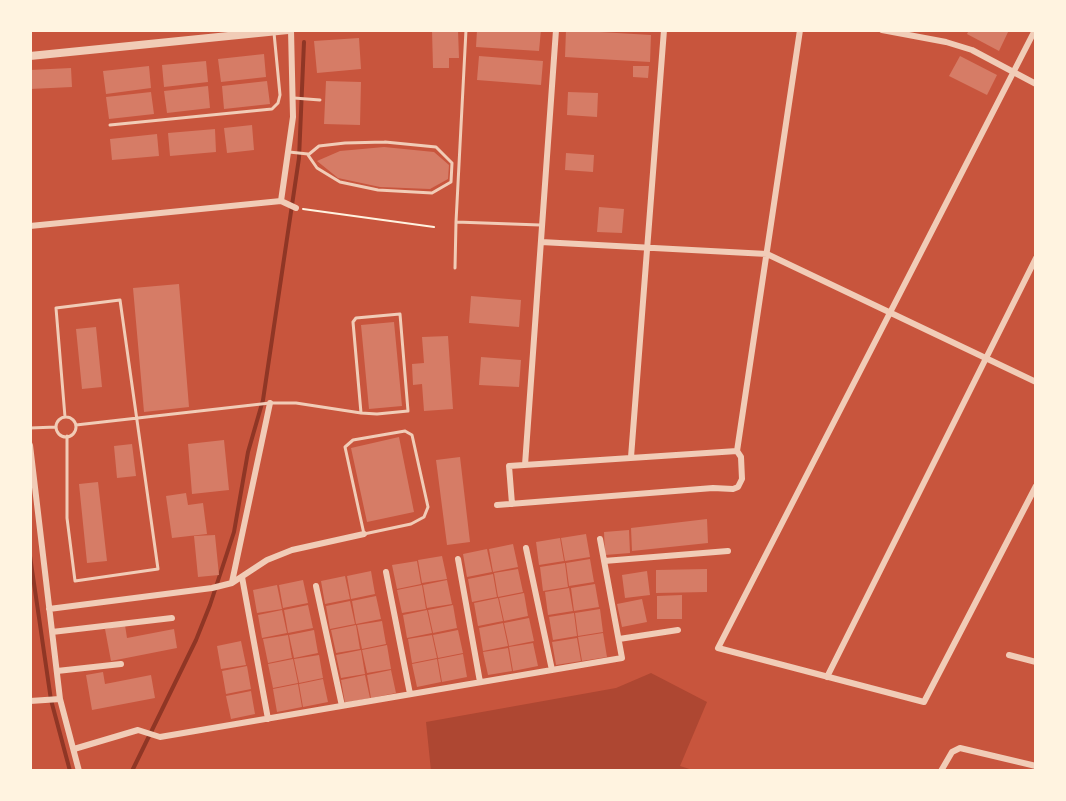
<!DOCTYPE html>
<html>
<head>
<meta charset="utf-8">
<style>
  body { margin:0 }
  #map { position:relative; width:1066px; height:801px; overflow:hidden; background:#c8553d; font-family:Raleway,sans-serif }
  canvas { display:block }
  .frame { position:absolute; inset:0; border:32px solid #fff3e0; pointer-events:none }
</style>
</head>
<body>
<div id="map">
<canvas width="1066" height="801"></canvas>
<div class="frame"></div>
</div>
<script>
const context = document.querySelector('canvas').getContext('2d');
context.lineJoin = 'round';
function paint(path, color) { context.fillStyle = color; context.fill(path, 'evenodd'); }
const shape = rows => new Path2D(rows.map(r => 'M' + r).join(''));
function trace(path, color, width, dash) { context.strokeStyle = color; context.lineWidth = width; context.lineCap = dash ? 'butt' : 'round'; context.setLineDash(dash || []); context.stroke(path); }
const green = shape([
  [651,673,707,702,680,766,696,771,431,771,426,722,616,688]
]);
const stream = shape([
  [30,556,51,700,70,771],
  [132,771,196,640,210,605,234,532,248,452,263,400,299,158,304,42]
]);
const building = shape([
  [432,30,458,30,459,58,449,58,449,68,433,68],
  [477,30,541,30,539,51,476,47],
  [566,30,651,35,650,62,565,57],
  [969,30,1009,30,999,51,967,34],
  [359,38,361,69,317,73,314,41],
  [264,54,266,77,221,82,218,59],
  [479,56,543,61,541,85,477,80],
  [960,56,997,75,987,95,949,76],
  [206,61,208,82,164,87,162,65],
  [149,66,151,88,106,94,103,71],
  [633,66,649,66,648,78,633,77],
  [71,68,72,87,30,89,30,70],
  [267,81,270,104,224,109,222,86],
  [326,81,361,82,360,125,324,124],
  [208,86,210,108,167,113,164,91],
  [151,92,154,114,109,119,106,97],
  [568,92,598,93,597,117,567,115],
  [252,125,254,150,227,153,224,128],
  [215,129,216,152,170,156,168,133],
  [157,134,159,156,112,160,110,139],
  [384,147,434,152,449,165,448,179,430,189,380,187,338,178,317,161,340,151],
  [566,153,594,155,593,172,565,170],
  [599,207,624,209,622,233,597,232],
  [179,284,189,407,144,412,133,288],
  [471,296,521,300,519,327,469,323],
  [394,322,402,406,369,409,361,325],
  [96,327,102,387,82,389,76,329],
  [448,336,453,409,424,411,422,384,413,385,412,364,424,363,422,337],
  [481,357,521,360,519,387,479,385],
  [399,437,414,512,367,522,351,448],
  [224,440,229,490,192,494,188,444],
  [132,444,136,476,117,478,114,446],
  [460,457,470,542,447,545,436,460],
  [98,482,107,561,87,563,79,484],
  [186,493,188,505,203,503,207,534,172,538,166,496],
  [707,519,708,543,632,551,631,528],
  [629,530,630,553,605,555,604,532],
  [586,534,590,557,565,561,561,538],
  [215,535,219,575,198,577,194,536],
  [560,538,564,561,539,565,536,542],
  [513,544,518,567,493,572,489,549],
  [487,549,492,572,467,577,463,554],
  [442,556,447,579,422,583,418,560],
  [590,559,594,582,569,586,566,563],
  [417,561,421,584,397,589,392,565],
  [565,563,568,587,543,591,540,567],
  [518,569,523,592,498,597,494,573],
  [707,569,707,592,656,593,656,570],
  [371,571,375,594,351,599,347,576],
  [647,571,650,595,625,598,622,575],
  [493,574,497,597,472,602,468,579],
  [345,576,350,599,325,604,321,581],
  [303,580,308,603,283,608,279,585],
  [447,580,452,604,427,608,423,585],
  [595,584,599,607,574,611,571,588],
  [277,585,282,609,257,613,253,590],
  [422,585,426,609,402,613,397,590],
  [569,588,573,611,548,615,545,592],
  [524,593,528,616,504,621,499,598],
  [682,595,682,619,657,619,657,596],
  [376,596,381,619,356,624,352,601],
  [498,598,503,621,478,626,474,603],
  [642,599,647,622,622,627,617,604],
  [350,601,355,624,330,629,326,606],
  [308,605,313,628,288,633,284,610],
  [453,605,457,628,433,633,428,610],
  [600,609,603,632,578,636,575,613],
  [282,610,287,633,262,638,258,615],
  [427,610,432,633,407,638,403,615],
  [574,613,577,636,553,640,549,617],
  [529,618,534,641,509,646,504,623],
  [382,621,386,644,362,649,357,625],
  [503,623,508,646,483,651,479,628],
  [125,625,127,638,174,629,177,648,111,661,105,629],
  [356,625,360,649,336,653,331,630],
  [314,630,318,653,294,658,289,635],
  [458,630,463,653,438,658,433,635],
  [603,633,607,657,582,661,578,637],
  [288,635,292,658,268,663,263,639],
  [432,635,437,658,412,663,408,639],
  [577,638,581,661,556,665,552,642],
  [241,641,246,665,221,669,217,646],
  [533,643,538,666,513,671,509,647],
  [387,645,391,669,367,673,362,650],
  [508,648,512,671,488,675,483,652],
  [361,650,365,674,341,678,336,655],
  [463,654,467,677,442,682,438,659],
  [319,655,323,678,299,683,294,659],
  [293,659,298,683,273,688,268,664],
  [437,659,441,682,417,687,412,664],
  [247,666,251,689,226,694,222,671],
  [391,670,396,693,371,698,367,675],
  [103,672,105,684,151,675,155,698,92,710,86,675],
  [365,675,370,698,345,703,341,680],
  [323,679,328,702,303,707,299,684],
  [298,684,302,707,277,712,273,689],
  [251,691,255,714,231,719,226,696]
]);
const path = shape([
  [303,209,434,227]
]);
const service = shape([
  [466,30,456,222,540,225],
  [294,98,320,100],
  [110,125,272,109,278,103,280,95,274,33],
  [385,142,436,147,452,163,451,182,432,193,378,190,340,182,317,168,308,155,319,146,345,143,385,142],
  [289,152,308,154],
  [455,268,456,222],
  [65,417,56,308,120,300,158,569,75,581,67,518,67,436],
  '56 427a10 10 0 1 1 20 0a10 10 0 1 1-20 0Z',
  [76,425,270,403,296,403,361,413,377,414,408,411,400,314,356,318,353,322,361,413],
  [30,428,56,427],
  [405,431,412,435,428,507,424,517,411,524,364,534,345,447,353,440,405,431]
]);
const minor = shape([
  [882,30,946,42,972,50,1036,84],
  [1035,30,718,648,924,702,1036,486],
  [281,201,293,117,291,30],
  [30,226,281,201,296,208],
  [541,242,767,254,1036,382],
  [30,445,60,699,79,771],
  [737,451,800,30],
  [631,457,664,30],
  [525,465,556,30],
  [512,504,509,466,737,451],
  [497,505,713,488,733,489,738,487,742,479,741,457,737,451],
  [526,548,552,670],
  [458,559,480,682],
  [604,561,728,551],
  [386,572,410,694],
  [242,577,268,719],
  [232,582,270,403],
  [316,586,342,706],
  [49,609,212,588,232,583,267,560,292,550,364,534],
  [52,632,172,618],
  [619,639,678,630],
  [1009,655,1036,662],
  [57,671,121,664],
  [827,677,1036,258],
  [30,701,60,699],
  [74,749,138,730,160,737,622,658,600,539],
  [941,771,952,752,960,748,1036,766]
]);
const tertiary = shape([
  [30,56,288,30]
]);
paint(green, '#ae4732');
trace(stream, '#8f3625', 4);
paint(building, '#d67c66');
trace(path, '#fff3e0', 2);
trace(service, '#f1ccb7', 3);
trace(minor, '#f1ccb7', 6);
trace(tertiary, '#f1ccb7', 8);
</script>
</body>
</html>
